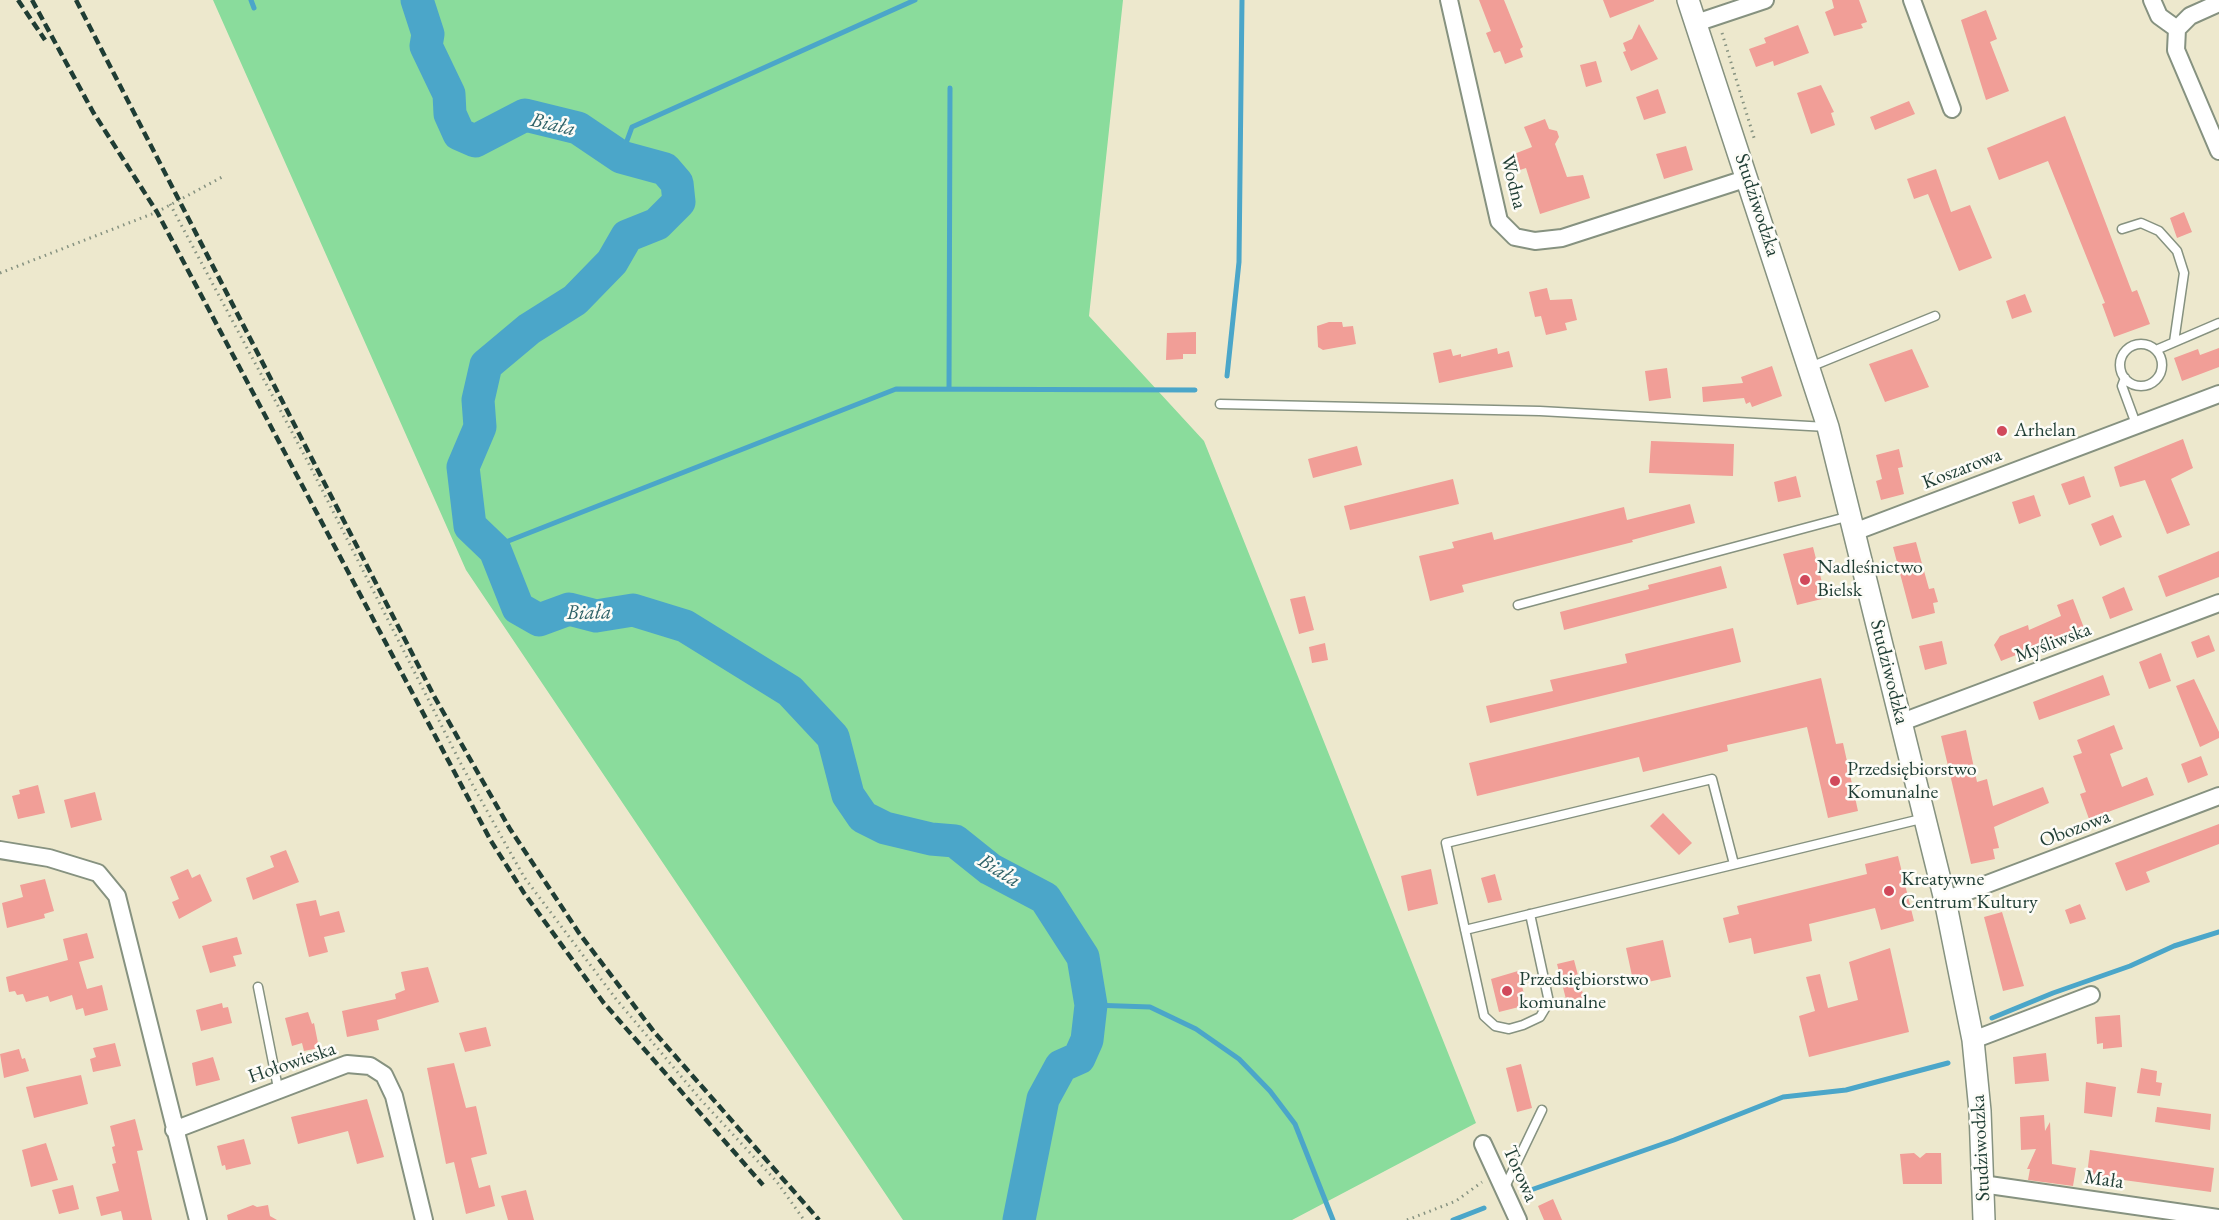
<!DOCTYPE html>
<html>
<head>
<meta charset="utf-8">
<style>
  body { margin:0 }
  canvas { display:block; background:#ede8cd }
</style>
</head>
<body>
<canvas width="2219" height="1220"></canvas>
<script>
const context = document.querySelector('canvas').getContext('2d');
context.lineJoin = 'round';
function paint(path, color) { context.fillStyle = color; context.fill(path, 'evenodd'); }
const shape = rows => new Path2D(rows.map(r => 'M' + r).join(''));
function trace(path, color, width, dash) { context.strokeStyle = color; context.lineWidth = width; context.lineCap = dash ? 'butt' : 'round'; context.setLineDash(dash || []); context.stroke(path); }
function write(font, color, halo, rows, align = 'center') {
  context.font = font + ' "EB Garamond",serif'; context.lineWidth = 5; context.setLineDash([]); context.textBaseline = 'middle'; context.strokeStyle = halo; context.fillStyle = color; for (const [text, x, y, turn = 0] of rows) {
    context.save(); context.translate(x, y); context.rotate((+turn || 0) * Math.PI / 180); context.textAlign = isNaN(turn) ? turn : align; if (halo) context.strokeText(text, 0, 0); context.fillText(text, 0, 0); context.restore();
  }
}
const green = shape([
  [213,0,1123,0,1089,316,1204,441,1476,1123,1292,1220,903,1220,466,570]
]);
const stream = shape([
  [251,0,254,8],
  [621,157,632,127,915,0],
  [1227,376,1239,262,1242,0],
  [949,389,950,88],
  [493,547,896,389,1195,390],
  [1091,1005,1150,1007,1196,1029,1239,1059,1270,1091,1295,1124,1333,1220],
  [1992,1018,2053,993,2130,966,2174,946,2219,932],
  [1525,1192,1674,1140,1783,1097,1846,1090,1948,1063],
  [1453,1220,1484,1208]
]);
const river = shape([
  [417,0,428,34,426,46,449,94,450,114,459,134,475,141,525,115,578,128,621,157,665,169,677,183,679,202,657,224,627,236,612,262,575,300,529,329,486,365,478,400,480,427,463,467,470,526,495,550,518,608,539,620,569,609,596,616,633,610,685,626,790,691,833,737,848,795,863,817,885,828,931,839,955,841,990,869,1045,898,1083,957,1091,1005,1087,1040,1079,1058,1061,1066,1043,1099,1019,1220]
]);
const building = shape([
  [1479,0,1504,0,1523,47,1520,49,1523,57,1505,64,1500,51,1494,53,1486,33,1491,31],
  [1603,0,1654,0,1654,1,1610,18],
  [1832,0,1859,0,1867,22,1861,24,1863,28,1834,36,1825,12,1834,8],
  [1986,10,1997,39,1990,42,2009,91,1986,100,1961,20],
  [1639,24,1658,59,1631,71,1623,52,1626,51,1623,43,1632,39],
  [1798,25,1809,53,1774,66,1773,61,1756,67,1749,49,1766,43,1764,38],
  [1596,61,1602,82,1586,87,1580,65],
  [1821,85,1834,112,1831,113,1835,125,1811,134,1797,93],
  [1658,89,1666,113,1644,120,1636,97],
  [1909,101,1915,114,1875,130,1870,117],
  [2065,116,2132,292,2137,290,2150,324,2114,337,2102,304,2105,303,2048,161,1999,180,1987,148],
  [1545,119,1549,129,1557,131,1559,137,1555,144,1567,177,1583,175,1590,198,1540,214,1526,168,1520,170,1514,154,1532,147,1524,127],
  [1686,146,1693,170,1664,179,1656,154],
  [1936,169,1951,212,1970,205,1992,258,1959,271,1928,194,1914,199,1907,179],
  [2184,212,2192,232,2177,238,2170,218],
  [1547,288,1550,300,1572,299,1577,320,1565,323,1567,330,1546,335,1541,316,1535,317,1529,292],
  [2025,294,2032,312,2012,319,2006,301],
  [1329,322,1342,322,1343,327,1353,326,1356,344,1323,350,1318,347,1317,326],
  [1196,332,1196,354,1183,354,1183,359,1166,360,1167,333],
  [1497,348,1498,354,1509,351,1513,367,1439,383,1433,353,1451,349,1453,356,1461,354,1461,357],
  [2219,348,2219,367,2182,381,2174,358,2198,349,2200,355],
  [1912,349,1929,387,1885,402,1869,364],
  [1772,366,1782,396,1752,407,1750,402,1746,404,1744,398,1703,402,1702,387,1743,383,1741,377],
  [1667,368,1671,398,1649,401,1645,371],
  [2183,439,2193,468,2171,479,2190,525,2167,534,2145,480,2120,487,2114,467],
  [1651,441,1734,444,1733,476,1649,473],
  [1357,446,1362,465,1313,478,1308,459],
  [1899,449,1903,467,1898,468,1904,494,1881,500,1876,481,1882,479,1876,455],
  [1796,476,1801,497,1778,502,1774,482],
  [2084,476,2091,497,2069,505,2061,484],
  [1453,479,1459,504,1350,530,1344,506],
  [2034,495,2041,516,2019,524,2012,502],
  [1690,504,1695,523,1632,540,1633,542,1462,585,1464,592,1430,601,1419,556,1454,548,1452,542,1492,532,1494,540,1624,507,1627,520],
  [2113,515,2122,537,2100,546,2091,524],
  [1916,542,1929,589,1934,588,1938,602,1933,603,1935,613,1912,619,1893,547],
  [1813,547,1826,598,1797,605,1783,554],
  [2219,551,2219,577,2166,597,2158,576],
  [1721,566,1727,588,1564,630,1560,612,1649,589,1648,585],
  [2124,587,2133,610,2110,619,2102,597],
  [1305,596,1314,630,1299,634,1290,599],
  [2073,599,2084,628,2001,661,1994,645,2000,636,2028,625,2029,630,2061,616,2057,605],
  [1733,628,1741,662,1490,723,1486,706,1553,691,1550,680,1627,663,1625,654],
  [2209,635,2215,651,2197,658,2191,642],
  [1942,641,1947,664,1925,670,1919,646],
  [1325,643,1328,660,1312,663,1309,647],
  [2161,653,2171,681,2149,689,2139,662],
  [2103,675,2110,695,2039,720,2033,702],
  [1821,678,1836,744,1843,743,1858,811,1828,818,1807,727,1727,745,1728,751,1643,772,1639,757,1477,796,1469,763],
  [2194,679,2219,732,2219,738,2200,747,2176,686],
  [2114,725,2123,749,2110,754,2122,787,2147,777,2154,795,2089,819,2080,794,2086,792,2073,756,2082,753,2077,740],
  [1966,730,1977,782,1987,779,1993,806,2043,787,2049,803,1994,827,1999,848,1993,849,1995,859,1971,864,1941,736],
  [2201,756,2208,775,2188,783,2181,764],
  [38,785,45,813,18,819,12,796,20,794,19,790],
  [95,792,102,820,71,828,64,800],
  [1663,813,1692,843,1679,855,1650,826],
  [2219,824,2219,844,2146,872,2150,882,2126,891,2115,863],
  [286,850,299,882,253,900,246,878,274,867,270,856],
  [1898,856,1914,921,1881,930,1875,908,1809,924,1812,941,1754,954,1751,938,1729,943,1723,918,1739,914,1737,906,1867,874,1865,864],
  [188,869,192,878,200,874,212,901,179,919,172,902,179,899,170,877],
  [1431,869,1438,904,1408,911,1401,876],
  [1495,874,1502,900,1488,903,1481,878],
  [45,879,54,911,44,914,45,918,7,928,2,903,23,897,20,885],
  [316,900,320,916,339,911,345,932,324,937,328,952,309,957,296,904],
  [2080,904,2086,919,2070,924,2065,910],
  [2002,912,2024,986,2003,991,1984,917],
  [87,933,94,958,79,962,87,989,102,985,108,1010,85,1016,83,1008,76,1010,72,995,50,1002,48,996,26,1002,23,994,17,995,15,991,9,992,6,977,68,960,63,939],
  [237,937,242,954,233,956,236,966,210,973,202,946],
  [1663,940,1671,977,1634,985,1626,948],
  [1890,948,1909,1032,1809,1057,1799,1016,1815,1011,1806,977,1820,974,1828,1008,1858,1000,1849,962],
  [1574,960,1584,998,1567,1003,1557,964],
  [428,967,439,1002,377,1020,379,1030,347,1037,342,1011,396,999,395,994,405,990,401,972],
  [1518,971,1527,1005,1499,1012,1491,979],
  [222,1003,223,1008,228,1007,232,1023,201,1031,196,1010],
  [308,1012,312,1024,314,1023,319,1048,304,1051,302,1043,292,1046,285,1018],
  [2120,1015,2122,1047,2103,1049,2103,1043,2097,1044,2095,1017],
  [486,1027,491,1046,465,1052,459,1033],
  [115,1043,121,1066,93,1072,90,1059,96,1057,93,1048],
  [19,1049,22,1059,25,1058,29,1071,4,1078,0,1054],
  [2046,1053,2049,1081,2015,1084,2013,1057],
  [213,1057,220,1080,196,1086,192,1063],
  [454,1063,466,1108,476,1106,487,1154,471,1158,479,1188,490,1185,495,1206,466,1214,454,1162,446,1164,427,1068],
  [1521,1064,1532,1108,1517,1112,1506,1068],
  [2141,1068,2157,1071,2156,1082,2162,1083,2160,1096,2137,1093],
  [81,1075,88,1104,34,1118,26,1087],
  [2086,1082,2116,1087,2112,1117,2084,1113],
  [367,1099,384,1157,357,1164,348,1131,298,1144,291,1117],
  [2157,1107,2211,1114,2210,1130,2155,1122],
  [2044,1115,2045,1131,2050,1122,2052,1164,2076,1168,2073,1186,2028,1180,2030,1169,2027,1169,2036,1149,2021,1150,2020,1117],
  [135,1119,143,1150,137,1151,152,1220,123,1220,121,1211,101,1216,96,1197,119,1191,112,1164,116,1163,112,1147,115,1146,110,1126],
  [244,1139,251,1164,226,1170,225,1165,222,1166,217,1146],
  [46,1143,58,1180,31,1187,22,1150],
  [2090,1150,2214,1168,2211,1192,2087,1175],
  [1914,1153,1920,1158,1926,1153,1941,1153,1942,1184,1903,1184,1900,1154],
  [73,1185,79,1209,59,1214,52,1190],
  [526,1190,534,1220,508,1220,501,1196],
  [1553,1199,1562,1220,1544,1220,1538,1206],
  [253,1205,257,1207,268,1205,270,1216,277,1220,228,1220,227,1215]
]);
const path = shape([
  [1722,33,1755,141],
  [170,204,309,464,462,766,524,877,616,999,701,1100,777,1182,804,1220],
  [0,273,157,212,224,176],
  [1407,1220,1456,1201,1482,1182]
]);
const service = shape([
  [2122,229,2141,223,2159,231,2177,251,2184,273,2174,342],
  '2120 365a21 21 0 1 1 42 0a21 21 0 1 1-42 0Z',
  [2156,350,2219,323],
  [1810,367,1935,316],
  [2125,378,2122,386,2136,424],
  [1220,404,1540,411,1827,427],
  [1518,605,1850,516],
  [1530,914,1549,1002,1540,1017,1523,1025,1509,1029,1495,1026,1484,1016,1446,843,1712,779,1734,864],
  [1465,930,1925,818],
  [258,987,278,1088],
  [1504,1189,1542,1110]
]);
const minor = shape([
  [1449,0,1499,221,1515,237,1535,241,1562,238,1748,178],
  [1912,0,1952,109],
  [2152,0,2159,16,2177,29],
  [1696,23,1765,0],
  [2177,29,2176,50,2219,151],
  [2177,29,2190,16,2219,3],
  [1854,532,2219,394],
  [1902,722,2219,603],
  [0,850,49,858,98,873,117,896,198,1220],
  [1945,900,2219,796],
  [1973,1040,2091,995],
  [174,1130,347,1064,370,1066,384,1075,394,1096,424,1220],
  [1483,1144,1518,1220],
  [1982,1184,2219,1218]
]);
const tertiary = shape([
  [1688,0,1828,427,1945,900,1973,1040,1980,1111,1984,1220]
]);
const rail = shape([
  [18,0,45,40],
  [32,0,93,112,157,212,491,841,524,893,603,1002,763,1185],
  [76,0,434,696,510,829,579,933,655,1033,819,1220]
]);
const markers = [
  [2002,431,6,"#d1495b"],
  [1805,580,6,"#d1495b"],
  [1835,781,6,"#d1495b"],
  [1889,891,6,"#d1495b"],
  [1507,991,6,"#d1495b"]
];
const streetNames = [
  ["Wodna",1513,182,76],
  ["Studziwodzka",1757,205,72],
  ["Koszarowa",1962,469,-21],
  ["Myśliwska",2053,643,-21],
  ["Studziwodzka",1889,672,76],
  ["Obozowa",2075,829,-21],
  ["Hołowieska",292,1063,-19],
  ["Studziwodzka",1981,1148,-93],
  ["Torowa",1520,1174,66],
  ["Mała",2104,1180,8]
];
const poiNames = [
  ["Arhelan",2014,431],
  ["Nadleśnictwo",1817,568],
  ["Bielsk",1817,591],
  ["Przedsiębiorstwo",1847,770],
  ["Komunalne",1847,793],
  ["Kreatywne",1901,880],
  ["Centrum Kultury",1901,903],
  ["Przedsiębiorstwo",1519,980],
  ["komunalne",1519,1003]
];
const waterNames = [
  ["Biała",553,125,13],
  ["Biała",589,613,-1],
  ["Biała",999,871,32]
];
paint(green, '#8adc9c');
trace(stream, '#4ba6c9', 5);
trace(river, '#4ba6c9', 33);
paint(building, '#f19e97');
trace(service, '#869280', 11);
trace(minor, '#869280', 20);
trace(tertiary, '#869280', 24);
trace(path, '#869280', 3, [1.5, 4.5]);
trace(service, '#fff', 8);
trace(minor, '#fff', 16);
trace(tertiary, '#fff', 21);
trace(rail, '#1f3d34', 4.5, [9, 4.5]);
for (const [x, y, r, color] of markers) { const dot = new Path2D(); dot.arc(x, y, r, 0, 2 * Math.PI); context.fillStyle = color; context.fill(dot); trace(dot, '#fdfcf7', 2); }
write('20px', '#1f3d34', '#fdfcf7', streetNames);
write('20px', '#1f3d34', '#fdfcf7', poiNames, 'left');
write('italic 21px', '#2e6268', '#fdfcf7', waterNames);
</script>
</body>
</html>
